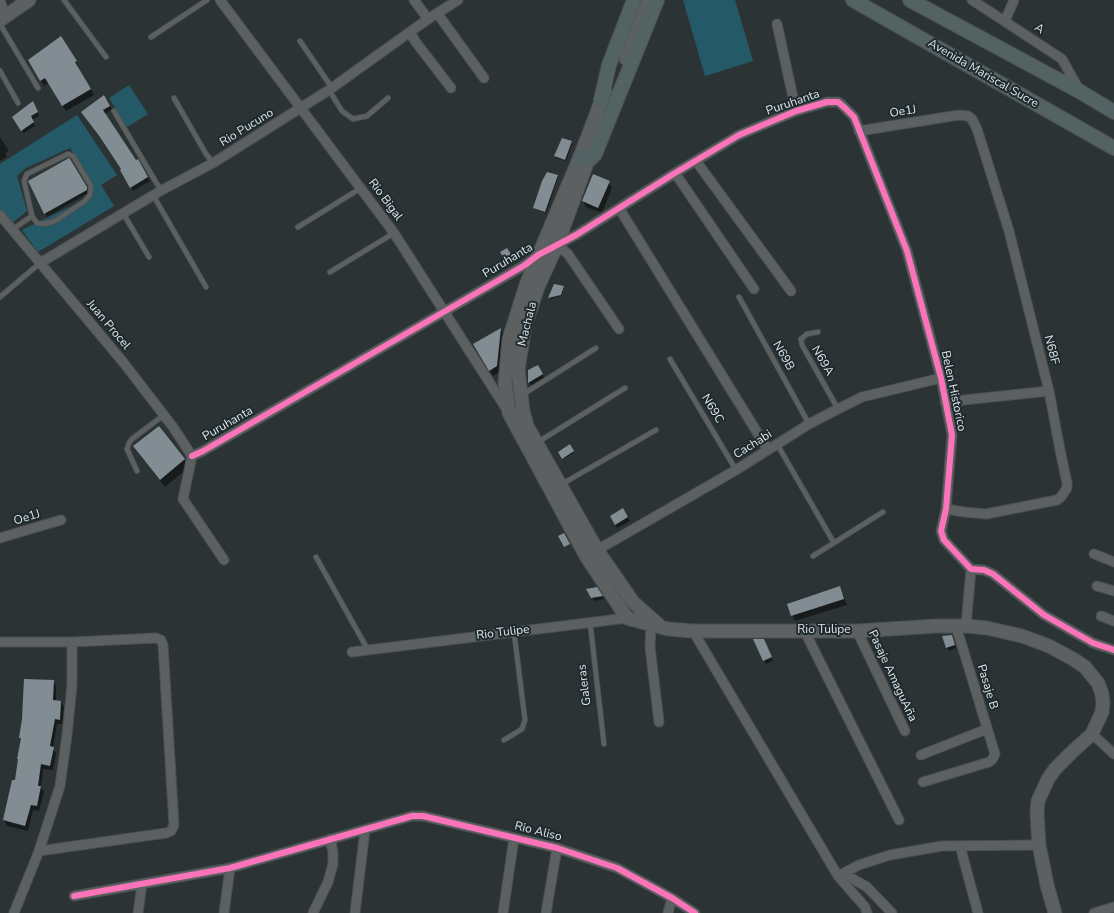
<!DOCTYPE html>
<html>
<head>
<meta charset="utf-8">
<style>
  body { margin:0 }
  canvas { display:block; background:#2c3334 }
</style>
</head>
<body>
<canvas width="1114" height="913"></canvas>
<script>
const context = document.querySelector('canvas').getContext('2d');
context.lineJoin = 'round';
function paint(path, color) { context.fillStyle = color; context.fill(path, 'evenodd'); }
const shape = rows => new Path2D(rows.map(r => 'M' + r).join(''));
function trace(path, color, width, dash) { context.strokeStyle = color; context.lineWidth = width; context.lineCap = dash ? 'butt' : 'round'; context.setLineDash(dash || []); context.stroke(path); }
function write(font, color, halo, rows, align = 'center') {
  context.font = font + ' "Nunito Sans",sans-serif'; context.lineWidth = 4; context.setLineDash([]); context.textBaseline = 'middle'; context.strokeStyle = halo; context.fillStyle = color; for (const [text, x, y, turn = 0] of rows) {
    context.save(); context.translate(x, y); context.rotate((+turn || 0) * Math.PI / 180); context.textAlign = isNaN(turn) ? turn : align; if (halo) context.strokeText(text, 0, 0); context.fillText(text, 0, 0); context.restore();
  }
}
const green = shape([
  [683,0,735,0,753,61,705,76],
  [129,85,148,114,127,127,109,98],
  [77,115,117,175,101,185,114,206,38,252,22,230,86,199,91,182,70,148,26,168,17,176,27,211,11,224,0,209,0,164]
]);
const shadow = shape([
  [29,60,76,61,79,67,78,67,94,95,66,111,49,83,44,86],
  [103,96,112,109,105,114,136,161,138,160,150,181,133,191,121,170,122,170,103,140,84,115],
  [33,103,39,116,32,120,35,126,24,133,13,117],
  [0,137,9,151,5,153,7,157,0,161],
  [571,142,572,144,566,161,556,158,555,156],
  [70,160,89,191,88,193,47,217,30,182],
  [557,176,558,178,546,213,535,209,534,208],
  [609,182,612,188,602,213,586,207,583,201],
  [506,249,514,261,509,264,501,252],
  [554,285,563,287,564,288,561,296,550,299],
  [501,330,504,335,500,372,493,376,475,344],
  [537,366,544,378,531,385,529,382,529,371],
  [134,446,184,459,189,467,165,487,139,454],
  [569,446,574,453,563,459,559,452],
  [623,509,630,521,617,528,611,517],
  [596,588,604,599,594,601,588,590],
  [840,588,847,605,795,621,788,605],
  [952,636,956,648,949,651,947,648],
  [754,640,765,644,773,661,766,664],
  [53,681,56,686,56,701,61,702,64,707,62,724,57,724,53,749,56,753,53,770,43,769,41,787,44,792,39,811,33,810,28,831,7,826,4,820,16,782,19,761,18,759,21,739,20,737]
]);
const building = shape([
  [61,36,77,61,75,62,91,89,62,106,45,78,40,81,28,60],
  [104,95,110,106,103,110,136,160,138,159,148,177,130,188,120,170,121,169,100,137,81,112],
  [33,101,38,112,31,116,34,122,21,131,12,117],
  [562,138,572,141,565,160,554,156],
  [69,158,70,159,87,187,87,190,44,214,28,181],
  [547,172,558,175,545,212,533,208,542,181],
  [593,174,610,181,598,208,582,201],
  [507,248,514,259,507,263,500,252],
  [554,284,564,286,561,295,548,298],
  [501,328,497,366,489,371,473,344],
  [538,365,543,374,528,383,528,370],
  [159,426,185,459,160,480,133,446],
  [570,444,574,451,562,459,558,452],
  [623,508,628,517,615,525,610,516],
  [564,533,570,544,564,547,558,536],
  [840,586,844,599,791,616,787,604],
  [597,587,603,596,591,598,586,589],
  [952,635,955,645,946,648,942,636],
  [753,639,764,639,772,657,763,661],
  [24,679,54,680,53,700,61,701,60,720,55,719,50,746,54,747,50,766,41,764,38,786,41,786,37,806,31,805,25,826,3,820,12,780,15,780,18,759,17,759,21,738,19,738,22,719]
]);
const lane = shape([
  [64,0,106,57],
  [0,24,38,88],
  [151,37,207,0],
  [300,41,332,88],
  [0,71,18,103],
  [329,90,342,111,353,119,367,116,388,98],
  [174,98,206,154,213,163],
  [114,111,157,184,162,190],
  [153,195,206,287],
  [123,213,149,257],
  [298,227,361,188],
  [13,229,32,216,24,181,27,174,68,154,73,156,91,186,90,195,85,201,55,221,44,224,37,223,32,216],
  [330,272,394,233],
  [0,297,40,263],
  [739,297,809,424],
  [818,332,807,334,801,339,802,345,838,409],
  [670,359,736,470],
  [522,395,596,348],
  [538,442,625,388],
  [777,444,834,543],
  [137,471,127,449,129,443,132,439,164,415],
  [562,484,656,430],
  [813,556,883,512],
  [316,557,368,650],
  [590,622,604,744],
  [504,740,522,729,525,720,514,632]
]);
const street = shape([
  [220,0,394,233,509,413,523,411],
  [414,0,428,19],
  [972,0,1062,59,1079,90],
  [0,1,6,16],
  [437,13,484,78],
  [1005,21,1014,0],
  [777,24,796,111],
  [410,32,415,41,451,88],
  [859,131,959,115,968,116,972,119,977,129,1009,231,1049,391,1060,450,1067,483,1067,488,1061,497,1057,500,986,514,964,512,946,509],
  [696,161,791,291],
  [675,173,754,289],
  [619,208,768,450],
  [0,215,123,362,173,427,192,456],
  [557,245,568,254,619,329],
  [555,246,576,235,675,173,739,135,796,111,827,102,838,102,841,104,854,117,907,251,941,378,952,435,946,509,941,531,944,540,971,569,984,570,993,574,1044,615,1093,643,1114,650],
  [40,263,162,190,213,163,329,90,428,19,458,0],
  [945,402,1049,391],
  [192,456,203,451,525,265,538,255],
  [192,456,183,499,224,560],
  [0,538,61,520],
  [592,553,736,470,809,424,838,409,862,397,941,378],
  [1094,554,1114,562],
  [1097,586,1114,591],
  [1101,616,1114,621],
  [651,625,650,647,659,722],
  [966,626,971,569],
  [804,630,899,820],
  [693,631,838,876,865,907,867,913],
  [857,631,905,731],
  [0,642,72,642,156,638,161,640,163,645,174,825,171,831,166,833,39,851],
  [352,652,627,618],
  [1092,734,1114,754],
  [921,755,987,729],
  [923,782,989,762,992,760,995,754,956,626],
  [960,846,978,913],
  [838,876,859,865,890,855,942,846,1039,845],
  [838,876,853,879,867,887,892,913],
  [74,896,230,868,412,816,423,816,557,848,617,868,672,898,695,913],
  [14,913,39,851,60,786,67,735,72,685,72,642],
  [138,913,142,884],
  [224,913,230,868],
  [313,913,328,882,333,864,333,852,330,839],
  [355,913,365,830],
  [503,913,514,838],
  [546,913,557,848],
  [668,913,672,898],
  [1094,913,1114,907]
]);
const secondary = shape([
  [0,20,29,0],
  [626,59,649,0],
  [605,91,580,157,526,285,509,339,505,383,509,413,586,556,627,618,668,629,693,631,857,631,937,626,966,626,987,628,1022,636,1049,646,1073,659,1085,667,1098,683,1102,694,1103,703,1102,712,1092,734,1073,751,1055,769,1048,779,1038,801,1037,813,1039,845,1047,885,1055,913],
  [591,152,557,245,538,287,525,325,518,370,523,411,527,426,597,550,633,602,659,625]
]);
const primary = shape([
  [853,0,1114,148],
  [910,0,1079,91,1114,112],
  [601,100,609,65,634,0],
  [580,157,588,160,590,159,595,154,657,0]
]);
const cycleway = shape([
  [192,456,203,451,525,265,538,255,576,235,675,173,739,135,796,111,827,102,838,102,845,108,854,117,907,251,941,378,952,435,946,509,941,531,944,540,971,569,984,570,993,574,1044,615,1093,643,1114,650],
  [74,896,230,868,412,816,423,816,557,848,617,868,672,898,695,913]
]);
const streetNames = [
  ["A",1039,29,34],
  ["Avenida Mariscal Sucre",983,74,30],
  ["Puruhanta",793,103,-19],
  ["Oe1J",903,112,-9],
  ["Rio Pucuno",247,128,-32],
  ["Rio Bigal",385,200,53],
  ["Puruhanta",508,261,-31],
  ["Machala",528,324,-76],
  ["Juan Procel",108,325,50],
  ["N68F",1051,350,76],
  ["N69B",783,356,61],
  ["N69A",822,361,60],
  ["Belen Historico",953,391,78],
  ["N69C",712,409,59],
  ["Puruhanta",228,424,-30],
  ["Cachabi",753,445,-32],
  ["Oe1J",27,518,-17],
  ["Rio Tulipe",824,630],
  ["Rio Tulipe",503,633,-7],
  ["Pasaje AmaguAña",892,676,65],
  ["Galeras",585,685,-97],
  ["Pasaje B",987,687,73],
  ["Rio Aliso",538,832,14]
];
paint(green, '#245a68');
paint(shadow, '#0007');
paint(building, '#828d93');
trace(lane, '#4a4f51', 6);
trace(street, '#4a4f51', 11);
trace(secondary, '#4a4f51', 15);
trace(primary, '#4a4f51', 16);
trace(lane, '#5c6061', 4.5);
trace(street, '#5c6061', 9);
trace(secondary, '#5c6061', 13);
trace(primary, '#536262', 14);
trace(cycleway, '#fb73b8', 6);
write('12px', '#dee5e8', '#1f2a2e', streetNames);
</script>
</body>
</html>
